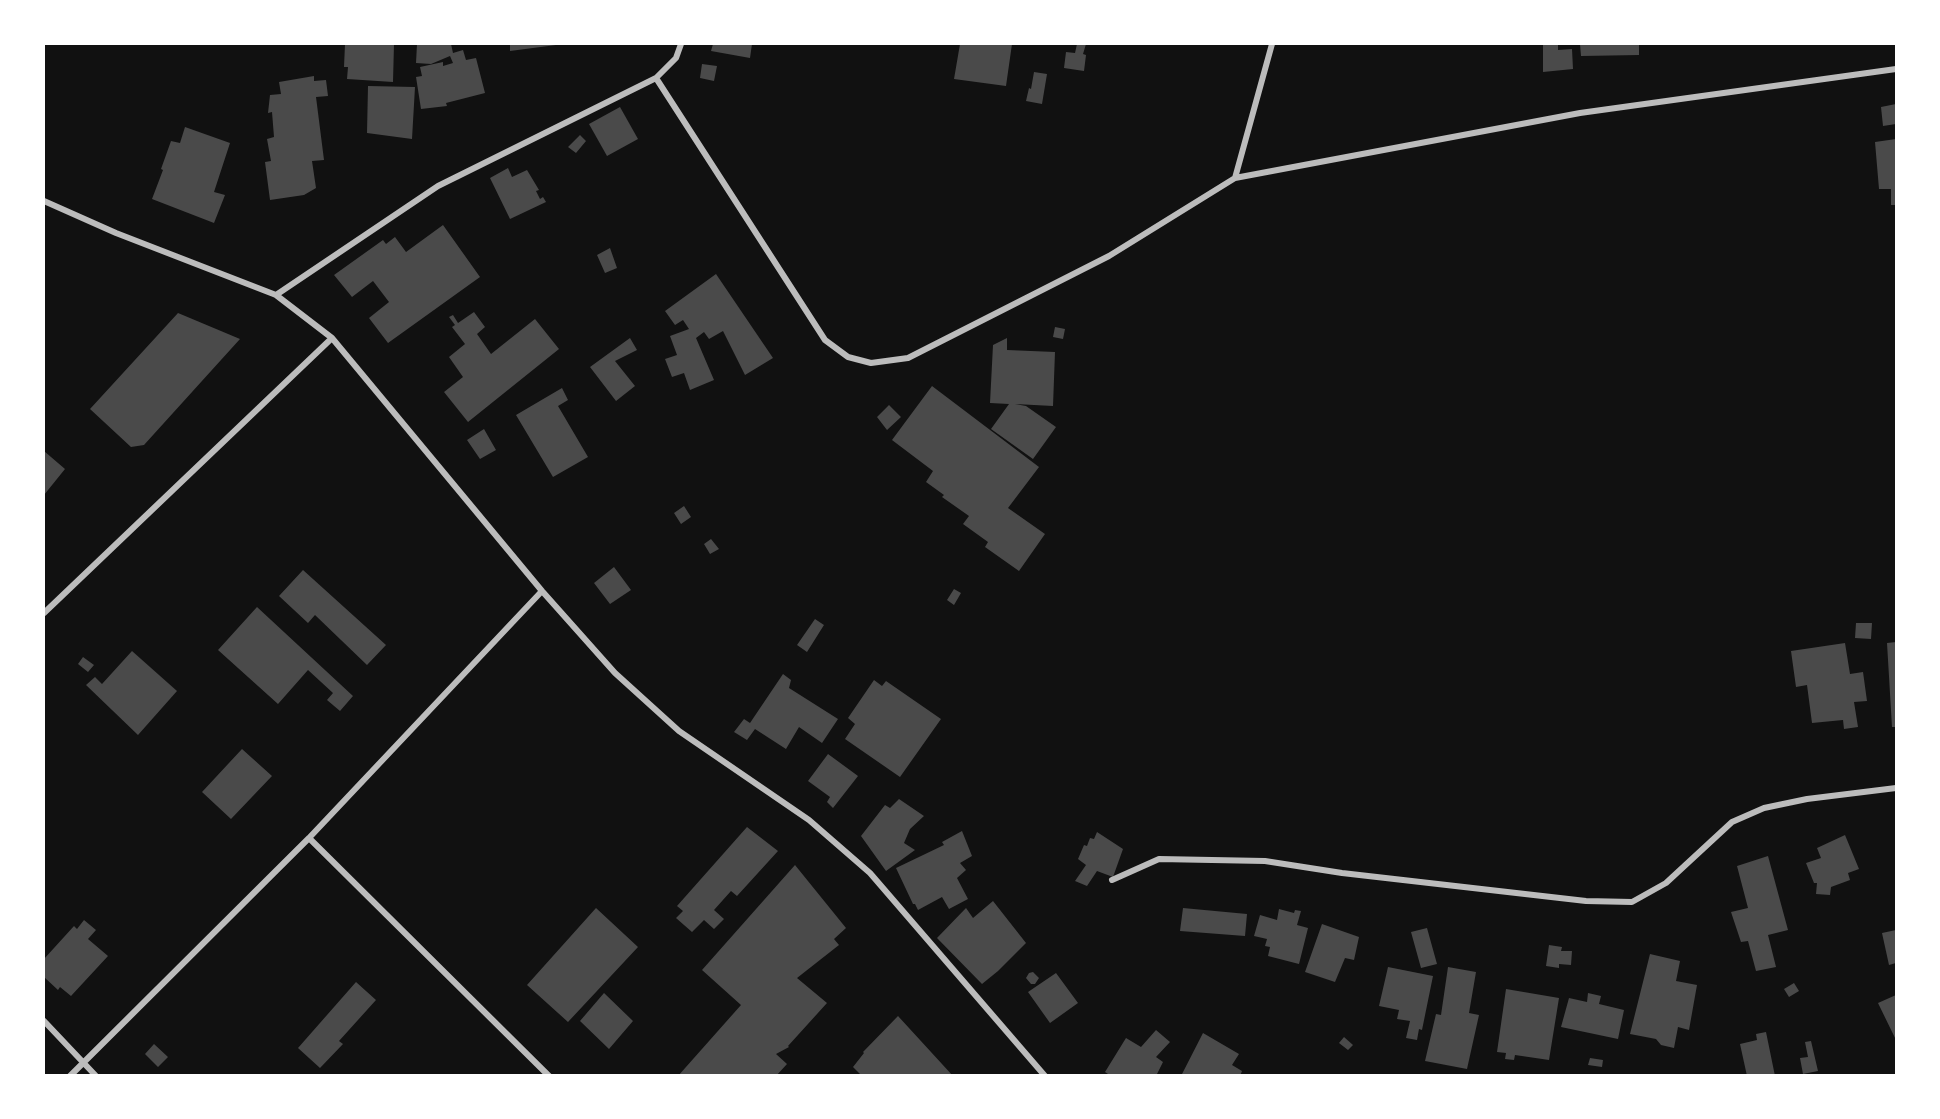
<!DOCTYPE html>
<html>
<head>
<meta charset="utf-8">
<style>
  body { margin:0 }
  #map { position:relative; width:1940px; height:1119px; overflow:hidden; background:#111; font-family:Barlow,sans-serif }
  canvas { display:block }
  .frame { position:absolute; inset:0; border:45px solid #fff; pointer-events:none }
</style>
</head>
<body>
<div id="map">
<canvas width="1940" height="1119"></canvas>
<div class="frame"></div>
</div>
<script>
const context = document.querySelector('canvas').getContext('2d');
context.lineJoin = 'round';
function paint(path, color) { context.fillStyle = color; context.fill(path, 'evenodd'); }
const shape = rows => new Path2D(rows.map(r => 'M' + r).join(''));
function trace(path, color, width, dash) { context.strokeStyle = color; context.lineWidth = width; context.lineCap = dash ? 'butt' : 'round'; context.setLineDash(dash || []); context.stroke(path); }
const building = shape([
  [345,44,394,44,393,82,347,79,348,67,344,67],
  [417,44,451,44,453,53,463,50,466,60,476,58,485,93,446,103,447,106,421,109,416,77,422,76,420,67,443,62,443,66,453,63,450,56,431,64,416,63],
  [510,44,556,44,556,45,510,51],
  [713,44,752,44,750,58,711,51],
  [960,44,1012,44,1006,86,954,79],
  [1077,44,1086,44,1083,54,1086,55,1084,71,1064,68,1066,52,1075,53],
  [1543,44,1558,44,1558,50,1572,49,1573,69,1543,72],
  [1580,44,1639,44,1639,55,1581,56],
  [702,64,717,66,714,81,700,78],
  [1034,72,1047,74,1042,104,1026,101,1029,88,1031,89],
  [314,76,314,81,326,80,328,96,316,97,324,160,312,161,316,188,304,195,270,200,265,162,271,161,267,139,274,137,272,112,268,113,270,95,281,94,279,82],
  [368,86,415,87,412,139,367,133],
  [1896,104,1896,124,1883,126,1881,107],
  [620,107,638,139,607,156,589,124],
  [185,127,230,143,214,192,225,195,214,223,152,199,163,170,161,169,171,141,180,143],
  [580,135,586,141,576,153,568,147],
  [1896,139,1896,205,1891,205,1891,189,1879,189,1875,142],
  [508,168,512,177,527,170,539,190,536,191,540,199,543,197,546,202,510,219,490,178],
  [443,225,480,277,388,343,369,318,389,302,373,281,352,297,334,275,383,240,386,244,395,237,406,252],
  [610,248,617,268,605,273,597,255],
  [716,274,773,358,745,375,723,331,709,339,704,332,696,338,714,380,690,390,684,373,672,377,665,359,677,355,670,336,689,329,683,320,675,325,665,311],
  [474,312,485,327,477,334,491,354,535,319,559,349,468,422,444,392,463,377,449,357,465,344,452,327,455,325,449,317,453,315,458,323],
  [178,313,240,339,144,445,131,447,90,409],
  [1055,327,1065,329,1063,339,1053,337],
  [630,338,637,350,615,361,635,386,616,401,590,367],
  [1007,338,1007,350,1055,352,1053,406,1015,404,1026,406,1056,427,1033,459,991,429,1009,404,990,403,993,345],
  [932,386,1039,467,1008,508,1045,534,1019,571,985,547,988,542,963,524,969,516,942,497,944,495,926,482,933,471,892,440],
  [562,388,568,400,558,406,588,457,553,477,516,415],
  [889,405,901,417,887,430,877,417],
  [484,429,496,450,480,459,467,440],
  [44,451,65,469,44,495],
  [684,506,691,517,681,524,674,513],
  [711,539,719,549,710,554,704,544],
  [614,567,631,590,610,604,594,583],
  [303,570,386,645,367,665,315,615,308,623,279,596],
  [954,589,961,593,954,605,947,600],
  [257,607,353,696,340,711,327,700,333,693,308,670,278,704,218,650],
  [815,619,824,625,807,652,797,645],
  [1856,623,1872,623,1871,639,1855,638],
  [1896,642,1896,727,1892,727,1887,643],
  [1845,643,1850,674,1863,672,1867,701,1854,702,1858,727,1844,729,1843,720,1812,723,1807,685,1796,687,1791,651],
  [132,651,177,691,138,735,86,685,95,677,102,684],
  [83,657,94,665,88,672,78,664],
  [783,674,791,680,789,688,838,719,822,743,799,727,786,749,755,729,747,740,734,732,744,719,750,723],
  [874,680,882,686,886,681,941,719,900,777,845,739,855,724,848,718],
  [242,749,272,776,231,819,202,792],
  [828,754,858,776,833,808,827,802,830,797,808,781],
  [899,799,924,816,910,829,904,843,915,850,886,871,861,836,885,805,890,808],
  [747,827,778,851,737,896,731,891,714,910,724,919,714,929,704,920,692,932,676,918,683,911,677,906],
  [962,831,972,856,960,863,966,870,957,878,968,899,949,909,942,897,918,910,915,904,913,904,896,868,944,845,942,842],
  [1097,832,1123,849,1113,877,1097,871,1087,886,1075,881,1086,865,1078,859,1084,845,1087,846,1090,838,1094,839],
  [1845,835,1859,869,1848,873,1850,880,1831,887,1830,895,1816,894,1817,883,1814,883,1806,863,1821,858,1817,848],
  [1768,856,1788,930,1768,935,1776,967,1756,971,1748,941,1741,942,1731,912,1748,908,1737,866],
  [795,865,846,928,834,939,839,945,797,978,827,1003,788,1046,789,1047,776,1054,787,1064,776,1076,678,1076,741,1005,702,970],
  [993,901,1026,943,998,971,982,984,937,938,966,908,973,918],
  [596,908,638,947,568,1022,527,985],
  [1183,908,1247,914,1245,936,1180,931],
  [1279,909,1294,913,1295,910,1301,911,1297,925,1308,928,1299,964,1268,956,1270,947,1265,946,1267,939,1254,936,1260,915,1277,920],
  [84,920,96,930,88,939,108,956,71,996,60,987,58,990,44,977,44,959,74,926,77,929],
  [1322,924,1359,937,1354,960,1345,958,1335,982,1305,972],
  [1427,928,1437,964,1421,968,1411,932],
  [1896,930,1896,963,1889,965,1882,933],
  [1549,945,1562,947,1561,951,1572,951,1571,965,1559,964,1559,968,1546,966],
  [1650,954,1680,961,1676,981,1697,985,1689,1030,1678,1027,1674,1048,1661,1045,1656,1039,1630,1034],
  [1388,967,1433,976,1422,1030,1419,1029,1417,1040,1406,1038,1410,1021,1397,1019,1399,1010,1379,1006],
  [1448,967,1476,972,1469,1013,1479,1015,1467,1069,1425,1061,1436,1014,1441,1015],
  [1033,972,1039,978,1035,984,1031,984,1026,978,1029,973],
  [1056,973,1078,1003,1050,1023,1028,992],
  [356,982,376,1000,339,1041,343,1044,320,1068,298,1048],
  [1794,983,1799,991,1789,997,1784,989],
  [1506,989,1559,998,1549,1060,1515,1055,1514,1060,1505,1059,1506,1053,1497,1052],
  [604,993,633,1021,609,1049,580,1021],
  [1588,993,1601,996,1599,1004,1624,1010,1618,1039,1561,1027,1569,998,1587,1002],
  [1896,995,1896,1040,1878,1003],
  [898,1016,953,1076,862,1076,853,1067,864,1053,863,1052],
  [1156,1030,1170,1042,1156,1057,1163,1062,1156,1076,1106,1076,1108,1074,1105,1072,1126,1038,1141,1047],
  [1766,1032,1775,1076,1747,1076,1740,1044,1757,1040,1756,1034],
  [1203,1033,1239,1054,1232,1065,1242,1071,1240,1076,1181,1076],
  [1344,1037,1353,1045,1348,1050,1339,1043],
  [1811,1041,1818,1071,1803,1074,1800,1058,1808,1057,1805,1042],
  [154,1044,168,1057,158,1067,145,1054],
  [1590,1058,1603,1060,1602,1067,1588,1065]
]);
const minor = shape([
  [656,78,825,340,848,357,871,363,908,358,1109,256,1235,178,1580,113,1896,69],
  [1235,178,1272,44],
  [44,201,116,233,276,295,332,338,542,591,615,673,679,731,809,820,870,873,1045,1076],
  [276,295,438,186,656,78,676,58,681,44],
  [44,613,332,338],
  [309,838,549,1076],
  [1112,880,1159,859,1265,861,1342,873,1586,901,1632,902,1666,883,1732,822,1764,808,1807,799,1896,788],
  [44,1021,96,1076],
  [70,1076,309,838,542,591]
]);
paint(building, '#4a4a4a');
trace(minor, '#bcbcbc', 6);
</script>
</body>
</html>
